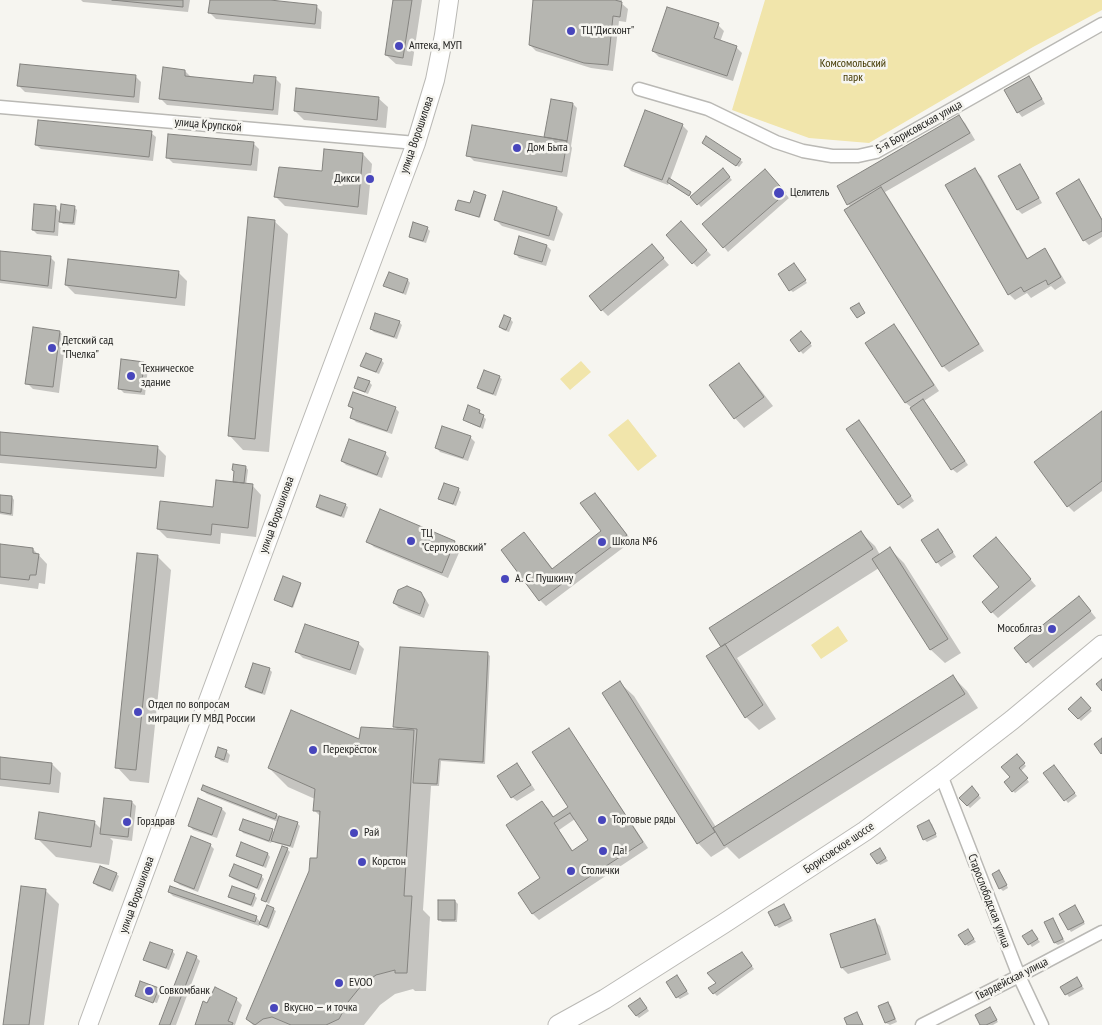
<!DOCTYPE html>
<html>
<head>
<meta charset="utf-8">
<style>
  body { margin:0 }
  canvas { display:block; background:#f6f5f0 }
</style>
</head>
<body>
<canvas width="1102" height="1025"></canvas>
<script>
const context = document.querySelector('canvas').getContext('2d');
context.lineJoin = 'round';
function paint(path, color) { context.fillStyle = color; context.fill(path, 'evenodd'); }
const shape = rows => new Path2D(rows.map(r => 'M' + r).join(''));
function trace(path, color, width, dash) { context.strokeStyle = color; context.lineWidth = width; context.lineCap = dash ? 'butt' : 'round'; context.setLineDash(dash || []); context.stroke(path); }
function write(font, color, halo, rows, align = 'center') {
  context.font = font + ' "PT Sans Narrow",sans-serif'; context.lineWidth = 5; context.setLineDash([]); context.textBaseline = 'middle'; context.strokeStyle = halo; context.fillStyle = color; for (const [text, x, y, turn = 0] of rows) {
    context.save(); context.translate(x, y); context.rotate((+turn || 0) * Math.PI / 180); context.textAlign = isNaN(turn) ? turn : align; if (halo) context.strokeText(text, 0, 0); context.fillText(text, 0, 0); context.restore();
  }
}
const green = shape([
  [765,0,1102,0,1102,10,1033,47,869,143,809,138,732,110],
  [581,361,591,372,570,390,560,379],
  [628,419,657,456,638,471,608,435],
  [838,626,848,641,821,659,811,645]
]);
const shadow = shape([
  [81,0,190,0,188,12,83,2],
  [211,0,258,0,316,6,322,12,321,29,216,19,210,13],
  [394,0,422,0,412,66,396,64,386,55],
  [535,0,622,0,621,3,628,9,626,22,619,21,613,71,591,68,536,51,530,45],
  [718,25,724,31,720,42,736,47,742,53,733,81,659,57,653,51],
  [185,71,191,77,254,84,275,78,281,84,278,115,167,105,161,99],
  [135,76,141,82,139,103,25,92,19,86],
  [1028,77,1033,82,1045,104,1022,117,1018,112],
  [378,98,388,107,386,128,304,120,295,111],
  [573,104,577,108,571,146,572,148,567,177,474,161,468,155,548,139,545,136],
  [959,117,965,123,975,140,885,192,984,351,949,372,943,366,851,207,848,204],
  [682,125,688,131,670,180,690,193,691,194,690,196,669,183,668,185,631,171,625,165],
  [151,133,156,137,153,161,41,149,36,145],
  [253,143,259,149,257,171,173,163,167,157],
  [706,145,740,160,743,162,739,167],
  [363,154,372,164,367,215,285,206,276,197,323,172],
  [1020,165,1024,170,1042,203,1022,214,1018,210,1000,176],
  [723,170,732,180,701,207,692,197],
  [975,170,981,176,1028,259,1045,250,1050,256,1066,283,1055,290,1051,286,1031,298,1027,293,1015,300,1009,294],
  [769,175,789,198,728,252,724,247],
  [1079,181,1083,185,1102,219,1102,237,1089,245,1084,240,1058,193],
  [504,193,557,208,563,214,554,241,502,226,496,220],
  [485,196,486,197,480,218,456,210,471,205],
  [74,207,77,210,75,225,63,224,59,220,58,236,37,234,33,230,56,208,61,213],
  [274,221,288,234,269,452,243,450,230,436],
  [681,223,711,255,697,267,667,235],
  [427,228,430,231,426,243,413,239,410,236],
  [520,238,547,246,551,250,546,266,519,258,515,253],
  [0,252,51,258,55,262,52,289,0,283],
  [658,252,669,265,608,316,602,310],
  [796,267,807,283,793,292,790,290],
  [178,272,187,281,185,306,75,294,66,285],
  [408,280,410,283,406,295,388,288,385,286],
  [510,319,513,322,509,332,503,330,500,327],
  [399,322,402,325,397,339,374,332,371,329],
  [894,326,900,332,939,391,924,401,927,405,968,465,957,473,952,469,912,408,906,403,867,343],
  [60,332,66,338,59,393,33,389,27,383],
  [804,335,812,346,803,354,791,340],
  [381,360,384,363,379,374,364,368,362,366],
  [143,363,148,368,145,395,124,393,119,388],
  [739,365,748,374,773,406,744,428,735,418,711,386],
  [499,377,502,379,496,396,481,391,479,388],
  [369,382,372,385,368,394,358,390,356,388],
  [349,406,395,408,399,412,392,434,356,422,351,417,354,410],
  [479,411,482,414,482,416,486,419,483,429,467,422,464,420],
  [1102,412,1102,491,1074,512,1068,506,1036,463],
  [859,422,864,426,914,501,903,509,899,505,848,429],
  [0,434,157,447,166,456,164,477,0,463],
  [470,437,475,442,468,461,440,452,436,447],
  [385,453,389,458,382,478,346,465,342,461],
  [246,467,248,470,246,485,252,485,261,495,256,537,221,533,220,544,167,538,158,529,214,508,234,483],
  [458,489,461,492,456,506,442,501,440,498],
  [595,494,601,500,632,541,546,606,540,600,524,534,530,540,553,569,603,531],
  [0,496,12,497,14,500,13,516,0,514],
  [345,505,348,507,344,518,320,510,317,507],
  [938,530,942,534,956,557,941,567,937,562,923,540],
  [861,533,875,546,880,555,890,549,904,563,961,653,945,663,931,650,879,568,737,658,776,719,759,730,746,717,722,647,710,629],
  [368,541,455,542,461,548,448,578,374,547],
  [1001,544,1036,586,998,618,992,612,1001,587],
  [0,545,33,549,47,564,45,584,39,583,38,589,0,584],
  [157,556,171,570,149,783,130,781,117,767],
  [284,578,301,585,293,608,275,600],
  [420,593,425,598,429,605,424,618,399,608,394,603],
  [1084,603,1096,618,1033,668,1016,648],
  [358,643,364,649,356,675,303,658,297,652],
  [487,653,490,656,485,764,441,761,439,786,431,786,423,910,430,917,426,991,415,991,413,989,395,994,380,1005,364,1025,253,1025,247,1019,319,860,321,817,314,810,315,799,288,787,269,768,360,740,398,730,394,726],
  [254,665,270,670,272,672,265,695,249,690,247,687],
  [953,677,967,691,978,708,739,859,727,847,711,857,698,843,620,683,634,696,716,827],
  [1081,699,1092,711,1081,721,1070,709],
  [569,730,574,736,648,848,539,920,533,914,520,893,542,878,542,803,548,808,554,818,570,807],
  [575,819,589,841,573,851,559,830],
  [226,751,230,755,228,763,221,761,216,757],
  [0,758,52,764,61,773,59,793,0,786],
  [1019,758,1026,766,1021,771,1029,782,1015,793,1013,791,1011,777],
  [517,765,521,769,535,790,517,801,512,797,499,776],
  [1056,769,1077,796,1068,803,1045,773],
  [972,788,981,798,970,808,961,798],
  [202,790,277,815,280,818,297,823,300,826,293,848,276,843,272,840,271,843,243,833,241,830,272,830,275,833,278,822,207,794],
  [132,802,136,806,132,841,110,838,113,841,109,865,56,857,37,838,94,822,102,830],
  [222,809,226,813,217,838,193,830,189,825],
  [929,822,932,824,937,837,927,842,924,839],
  [210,845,214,849,198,892,180,885,175,881],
  [287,849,290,852,269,904,262,899],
  [882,852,888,861,880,865,878,863],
  [268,854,270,857,266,868,240,858,237,856],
  [999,872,1002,875,1008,888,1003,891,1000,888],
  [116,874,119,876,113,892,97,886,95,883],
  [230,876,261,876,264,879,259,890,233,879],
  [45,890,59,904,44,1025,4,1025],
  [169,892,256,917,261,923,273,909,276,911,269,929,264,927,260,923,259,926,173,896],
  [254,895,257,898,253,907,232,899,229,896],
  [455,901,458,904,457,922,442,922,439,919],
  [784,906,786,908,793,921,779,928,776,925],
  [1077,909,1085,924,1071,932,1069,929],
  [874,920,880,926,891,960,848,974,842,968,832,934],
  [1053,920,1055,922,1065,942,1058,945,1055,943,1046,923],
  [970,933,976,942,968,946,966,944],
  [1034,934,1040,942,1032,947,1024,936],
  [172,951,175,954,169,970,147,962,145,960],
  [745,956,754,969,717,996,710,989,717,983],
  [196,957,200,961,176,1025,160,1025],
  [677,977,689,994,680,999,677,997],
  [1079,981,1084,989,1069,997,1062,987],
  [158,989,161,992,157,1003,136,996],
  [236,999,242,1005,235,1025,196,1025,208,1004],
  [643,1002,649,1011,639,1018,637,1016],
  [888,1003,891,1006,897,1022,890,1025,886,1023,880,1006],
  [990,1008,998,1022,993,1025,981,1025]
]);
const building = shape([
  [112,0,183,0,183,7,112,0],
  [210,0,270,0,317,5,315,24,208,13,210,0],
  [393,0,412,0,403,58,385,55,393,0],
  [533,0,615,0,622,2,620,17,613,16,608,65,584,63,529,45,533,0],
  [667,7,719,23,714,38,737,46,727,76,652,51,667,7],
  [20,64,136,75,134,97,17,86,20,64],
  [163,67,185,70,185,76,253,83,254,75,276,77,273,110,159,99,163,67],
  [1029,76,1042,99,1017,113,1004,90,1029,76],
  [296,88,379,97,377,120,294,111,296,88],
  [551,99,573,103,567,141,544,137,551,99],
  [645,110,683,124,662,180,624,166,645,110],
  [959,115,970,133,847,205,837,186,959,115],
  [38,120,152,131,149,157,35,145,38,120],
  [472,125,567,141,562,172,466,156,472,125],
  [168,134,254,142,251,165,166,158,168,134],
  [706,136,741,159,736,166,702,143,706,136],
  [324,149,363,153,358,207,274,197,279,167,322,171,324,149],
  [1020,164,1039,198,1017,210,998,176,1020,164],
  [723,168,730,177,697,205,690,197,723,168],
  [975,168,1027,259,1045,248,1061,277,1048,285,1046,280,1024,292,1021,287,1008,295,945,185,975,168],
  [765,169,786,193,723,248,702,224,765,169],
  [669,178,691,192,689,196,667,182,669,178],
  [1079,179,1102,220,1102,231,1083,241,1056,193,1079,179],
  [881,187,979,344,942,367,844,210,881,187],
  [474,191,486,195,479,217,455,210,458,200,470,203,474,191],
  [503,191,557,207,549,236,494,220,503,191],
  [34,204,56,206,54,232,32,230,34,204],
  [61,204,75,206,73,223,59,222,61,204],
  [248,217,275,220,255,439,228,436,248,217],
  [681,221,707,250,692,264,666,235,681,221],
  [413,222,428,227,423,241,409,237,413,222],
  [519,236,547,245,542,262,514,254,519,236],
  [652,244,664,258,601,311,589,296,652,244],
  [0,251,51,256,48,286,0,280,0,251],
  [68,259,179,271,176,298,65,285,68,259],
  [794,263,806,280,789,291,778,274,794,263],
  [389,272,408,279,403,293,383,286,389,272],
  [859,303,865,313,857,318,850,308,859,303],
  [375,313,400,321,394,337,370,329,375,313],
  [504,315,511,318,506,330,499,327,504,315],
  [894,324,934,385,905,403,865,343,894,324],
  [33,327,60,331,53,387,25,384,33,327],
  [801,331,811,343,799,352,790,340,801,331],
  [366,353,382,359,376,372,360,366,366,353],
  [121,359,144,362,141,392,118,389,121,359],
  [739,363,764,397,734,419,709,385,739,363],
  [484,370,500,376,493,394,477,388,484,370],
  [358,377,370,381,365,392,354,388,358,377],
  [353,392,396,407,387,431,350,418,353,408,348,406,353,392],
  [923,399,965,461,951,470,910,408,923,399],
  [468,405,480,410,479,413,484,415,480,427,463,420,468,405],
  [1102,411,1102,481,1067,507,1034,462,1102,411],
  [859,420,911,496,898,505,846,429,859,420],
  [442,426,471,436,463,458,435,448,442,426],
  [0,432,158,446,156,468,0,455,0,432],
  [349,439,386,452,377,475,341,461,349,439],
  [233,464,246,466,244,483,233,482,234,471,232,470,233,464],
  [216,480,253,484,248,528,212,524,211,535,157,529,160,501,213,507,216,480],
  [444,483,459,488,453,504,438,499,444,483],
  [595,493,627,535,539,601,501,550,524,532,552,569,601,531,580,503,595,493],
  [0,495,12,496,11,514,0,512,0,495],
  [320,495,346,504,341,516,316,507,320,495],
  [380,509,455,541,442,573,366,542,380,509],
  [938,529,953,552,936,563,921,540,938,529],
  [861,531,873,549,721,647,709,628,861,531],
  [996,537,1031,579,991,613,982,602,999,587,973,556,996,537],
  [0,544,33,548,33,553,39,554,36,575,30,575,29,580,0,577,0,544],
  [890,547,948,639,930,650,872,559,890,547],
  [137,553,158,555,136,770,115,768,137,553],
  [283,576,301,583,292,607,274,600,283,576],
  [407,586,421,592,425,600,420,614,393,603,398,590,407,586],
  [1079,596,1091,611,1026,663,1014,648,1079,596],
  [305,624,359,642,350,670,295,652,305,624],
  [725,644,763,705,745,718,706,656,725,644],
  [400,647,488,652,483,762,439,759,437,784,413,783,417,729,393,727,400,647],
  [253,663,270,668,262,693,245,687,253,663],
  [953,675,965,694,724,846,713,828,953,675],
  [1102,679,1102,691,1096,684,1102,679],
  [620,681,715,832,697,844,602,693,620,681],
  [1081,697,1091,708,1078,719,1068,709,1081,697],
  [291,710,359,739,361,727,414,730,404,896,412,896,407,973,395,973,395,970,376,975,361,986,348,1002,339,1019,326,1025,291,1025,272,1017,263,1019,255,1025,246,1019,309,871,310,858,317,858,320,811,313,811,315,789,268,768,291,710],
  [569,728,643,842,532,914,518,893,540,878,506,825,542,801,553,817,568,807,532,752,569,728],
  [570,813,588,840,572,851,554,823,570,813],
  [1102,738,1102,753,1101,754,1094,744,1102,738],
  [218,747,227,750,224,760,215,757,218,747],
  [1017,754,1025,763,1019,768,1028,778,1012,792,1004,782,1010,777,1001,767,1017,754],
  [0,757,52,763,50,784,0,779,0,757],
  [517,763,531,785,511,798,497,776,517,763],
  [1054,765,1075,793,1064,801,1043,773,1054,765],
  [203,785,277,814,275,819,201,790,203,785],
  [972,786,979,795,967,806,959,798,972,786],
  [104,798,132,801,128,837,100,834,104,798],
  [198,798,222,808,212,835,188,826,198,798],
  [39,812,95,821,91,847,35,839,39,812],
  [279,816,298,822,290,846,271,841,279,816],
  [243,819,273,829,269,841,239,830,243,819],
  [929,820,936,834,923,840,917,826,929,820],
  [191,836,211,844,194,889,174,881,191,836],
  [241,842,268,853,263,866,236,856,241,842],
  [282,846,288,848,266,902,261,900,282,846],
  [880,848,886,858,877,864,870,854,880,848],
  [234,864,262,875,257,888,229,876,234,864],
  [100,866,117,873,110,890,93,883,100,866],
  [999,870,1007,885,999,889,992,874,999,870],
  [21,886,46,889,29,1025,3,1025,21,886],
  [170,886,257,916,255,922,168,892,170,886],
  [232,886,255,894,251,905,228,897,232,886],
  [438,900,455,900,455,920,438,920,438,900],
  [784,904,791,918,775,926,768,912,784,904],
  [267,905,274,908,267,927,259,924,267,905],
  [1075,905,1084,922,1068,930,1059,914,1075,905],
  [1053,918,1063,939,1054,943,1044,922,1053,918],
  [875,919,886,954,841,968,830,934,875,919],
  [968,929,974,939,965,945,958,935,968,929],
  [1032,930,1038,939,1028,945,1022,936,1032,930],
  [150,942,173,950,166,968,143,960,150,942],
  [187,952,197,956,170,1025,159,1025,187,952],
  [742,952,752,966,713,994,708,988,716,983,707,973,742,952],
  [677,975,687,991,676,998,666,982,677,975],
  [1077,977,1082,986,1065,995,1060,987,1077,977],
  [140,981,159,988,153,1003,135,996,140,981],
  [215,987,237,998,228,1021,233,1023,232,1025,195,1025,203,1001,207,1003,215,987],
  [640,998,647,1008,636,1016,628,1006,640,998],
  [888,1002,895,1019,885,1023,878,1006,888,1002],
  [990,1007,997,1020,986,1025,980,1025,975,1015,990,1007],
  [857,1012,863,1025,847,1025,844,1018,857,1012]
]);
const street = shape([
  [639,89,708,109,776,142,803,151,832,156,858,156,876,152,1102,24],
  [0,107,416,143],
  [941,775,1019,976,1042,1025],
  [922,1025,1019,976,1102,932]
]);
const secondary = shape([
  [88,1025,297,461,416,143,435,80,444,35,449,0]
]);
const primary = shape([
  [558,1025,605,999,723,924,865,831,941,775,1012,720,1102,645]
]);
const markers = [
  [571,31,5,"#4846bc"],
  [399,46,5,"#4846bc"],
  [517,148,5,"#4846bc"],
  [370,179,5,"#4846bc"],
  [779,193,6,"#4846bc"],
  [52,348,5,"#4846bc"],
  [131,376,5,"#4846bc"],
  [411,541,5,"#4846bc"],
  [602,542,5,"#4846bc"],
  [505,579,5,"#4846bc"],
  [1052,629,5,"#4846bc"],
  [138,712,5,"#4846bc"],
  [313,750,5,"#4846bc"],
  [602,820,5,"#4846bc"],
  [127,822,5,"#4846bc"],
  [354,833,5,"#4846bc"],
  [603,851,5,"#4846bc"],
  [362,862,5,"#4846bc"],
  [571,871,5,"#4846bc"],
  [339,983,5,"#4846bc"],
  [149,991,5,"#4846bc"],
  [274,1008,5,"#4846bc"]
];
const poiNames = [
  ["ТЦ\"Дисконт\"",581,31],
  ["Аптека, МУП",409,46],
  ["Дом Быта",527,148],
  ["Дикси",360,179,"right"],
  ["Целитель",790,193],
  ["Детский сад",62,341],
  ["\"Пчелка\"",62,355],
  ["Техническое",141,369],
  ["здание",141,383],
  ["ТЦ",421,534],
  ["\"Серпуховский\"",421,548],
  ["Школа №6",612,542],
  ["А. С. Пушкину",515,579],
  ["Мособлгаз",1042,629,"right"],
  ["Отдел по вопросам",148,705],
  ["миграции ГУ МВД России",148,719],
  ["Перекрёсток",323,750],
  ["Торговые ряды",612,820],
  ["Горздрав",137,822],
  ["Рай",364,833],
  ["Да!",613,851],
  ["Корстон",372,862],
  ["Столички",581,871],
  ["EVOO",349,983],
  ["Совкомбанк",159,991],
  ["Вкусно — и точка",284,1008]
];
const parkNames = [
  ["Комсомольский",853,64],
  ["парк",853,78]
];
const streetNames = [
  ["улица Крупской",208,125,5],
  ["5-я Борисовская улица",919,127,-29],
  ["улица Ворошилова",417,135,-71],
  ["улица Ворошилова",277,515,-70],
  ["Борисовское шоссе",839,848,-34],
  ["улица Ворошилова",137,895,-70],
  ["Старослободская улица",989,901,69],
  ["Гвардейская улица",1012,979,-27]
];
paint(green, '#f1e5ab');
paint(shadow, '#0003');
paint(building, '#b6b6b1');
trace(building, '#858480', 1);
trace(street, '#bab9b5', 15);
trace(secondary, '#bab9b5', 20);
trace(primary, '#bab9b5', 21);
trace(street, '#fff', 12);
trace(secondary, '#fff', 18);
trace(primary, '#fff', 19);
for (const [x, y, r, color] of markers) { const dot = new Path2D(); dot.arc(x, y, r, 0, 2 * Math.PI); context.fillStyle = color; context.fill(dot); trace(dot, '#f6f5f0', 2); }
write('12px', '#222220', '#f6f5f0', poiNames, 'left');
write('12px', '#433902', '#f6f5f0', parkNames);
write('12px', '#222220', '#f6f5f0', streetNames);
</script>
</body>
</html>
